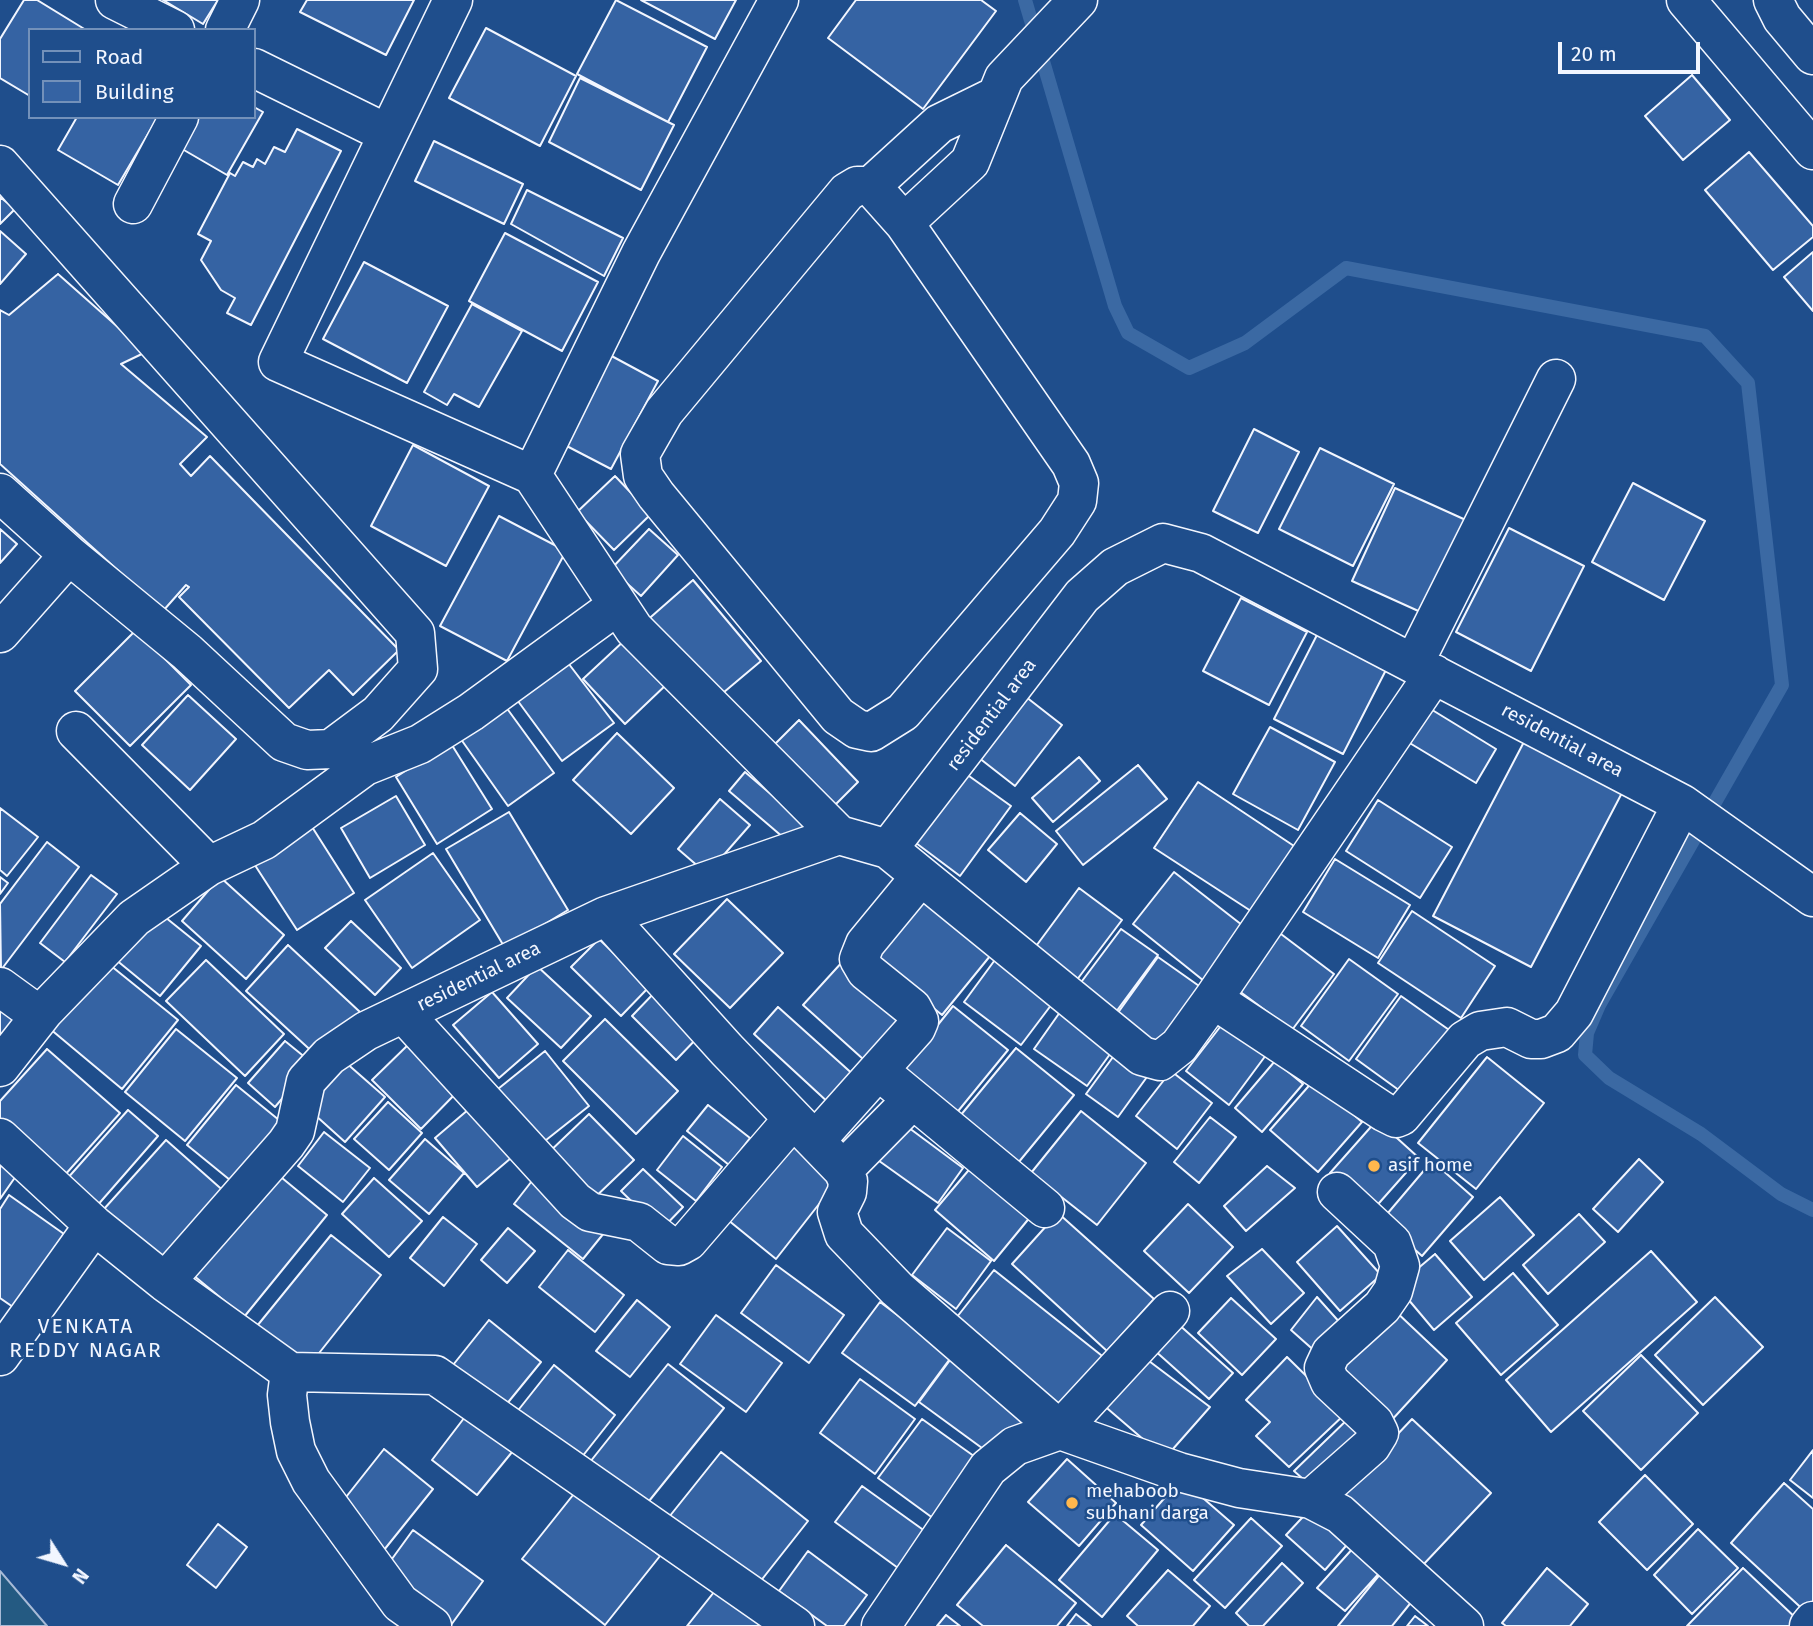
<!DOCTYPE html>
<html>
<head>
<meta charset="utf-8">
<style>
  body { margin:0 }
  #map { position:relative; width:1813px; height:1626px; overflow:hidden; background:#1f4e8c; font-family:"Fira Sans",sans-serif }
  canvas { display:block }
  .legend { position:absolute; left:28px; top:28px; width:228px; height:91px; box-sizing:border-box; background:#1f4e8c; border:2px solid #7391ba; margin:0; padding:9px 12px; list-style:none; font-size:21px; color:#f2f6ff }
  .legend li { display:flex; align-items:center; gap:14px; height:35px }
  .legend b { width:35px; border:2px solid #7391ba }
  .north { position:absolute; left:28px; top:1528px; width:70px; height:70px; -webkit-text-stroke:5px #1f4e8c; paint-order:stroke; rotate:127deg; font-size:19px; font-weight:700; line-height:28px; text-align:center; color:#f2f6ff }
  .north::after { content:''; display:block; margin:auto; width:24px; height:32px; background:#f2f6ff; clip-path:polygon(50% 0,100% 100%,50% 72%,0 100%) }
  .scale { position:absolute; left:1558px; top:42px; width:142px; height:32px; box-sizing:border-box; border:4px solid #f2f6ff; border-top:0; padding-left:9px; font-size:21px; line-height:24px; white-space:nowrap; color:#f2f6ff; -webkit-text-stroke:5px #1f4e8c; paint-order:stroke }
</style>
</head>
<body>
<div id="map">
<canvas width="1813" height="1626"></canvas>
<ul class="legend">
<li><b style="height:9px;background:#1f4e8c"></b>Road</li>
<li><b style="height:19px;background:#3563a3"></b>Building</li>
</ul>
<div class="north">N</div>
<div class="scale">20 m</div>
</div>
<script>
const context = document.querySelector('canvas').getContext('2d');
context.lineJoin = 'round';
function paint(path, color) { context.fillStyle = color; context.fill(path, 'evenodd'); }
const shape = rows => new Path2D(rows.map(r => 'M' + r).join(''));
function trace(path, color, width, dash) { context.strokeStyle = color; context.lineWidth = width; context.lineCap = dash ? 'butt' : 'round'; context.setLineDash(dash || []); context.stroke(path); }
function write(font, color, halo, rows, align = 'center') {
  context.font = font + ' "Fira Sans",sans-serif'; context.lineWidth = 5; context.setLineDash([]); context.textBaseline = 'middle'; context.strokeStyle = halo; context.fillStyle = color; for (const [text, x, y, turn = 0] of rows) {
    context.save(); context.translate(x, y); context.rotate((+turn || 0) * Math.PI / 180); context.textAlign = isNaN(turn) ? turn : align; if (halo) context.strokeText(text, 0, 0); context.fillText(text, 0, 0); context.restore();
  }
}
const green = shape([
  [0,1571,47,1626,0,1626,0,1571]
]);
const stream = shape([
  [1025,0,1115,306,1128,333,1189,368,1245,343,1346,268,1705,336,1748,383,1782,685,1599,1005,1587,1033,1585,1055,1609,1078,1701,1134,1781,1194,1813,1210]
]);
const building = shape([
  [24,0,37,0,86,30,30,30,30,96,0,78,0,39,24,0],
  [163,0,218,0,203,24,163,0],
  [307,0,414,0,386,55,300,12,307,0],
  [616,0,707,47,668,122,577,74,616,0],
  [641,0,736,0,715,39,641,0],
  [856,0,981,0,996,11,923,109,828,38,856,0],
  [486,28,576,76,540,146,449,98,486,28],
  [1692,75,1730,120,1683,160,1645,116,1692,75],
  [580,78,674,125,641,190,549,142,580,78],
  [254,107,263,112,227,175,177,146,193,117,254,117,254,107],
  [77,117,158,117,118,185,58,150,77,117],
  [297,129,341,151,251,325,227,313,235,298,221,290,201,260,211,241,198,234,230,173,235,176,243,162,253,167,257,159,265,164,274,147,285,152,297,129],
  [434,141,523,184,504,224,415,181,434,141],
  [1749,152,1813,226,1813,237,1773,270,1705,190,1749,152],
  [527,190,623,238,604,276,511,224,527,190],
  [0,197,15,209,0,224,0,197],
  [0,231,26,254,0,284,0,231],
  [505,233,598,282,562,351,469,301,505,233],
  [1813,252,1813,311,1784,277,1813,252],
  [364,262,448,306,407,383,323,339,364,262],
  [58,274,146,352,121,364,207,437,180,464,191,476,210,456,399,650,353,695,329,670,289,708,179,597,189,587,186,585,163,611,0,464,0,310,9,315,58,274],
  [472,304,522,331,479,407,454,394,447,405,424,392,472,304],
  [606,353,658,381,611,469,559,442,606,353],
  [1254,429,1299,452,1258,533,1213,511,1254,429],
  [413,445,489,486,446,566,371,526,413,445],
  [1320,448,1394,484,1353,566,1279,529,1320,448],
  [615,476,651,514,614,550,577,512,615,476],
  [1633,483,1705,521,1664,600,1592,562,1633,483],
  [1395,488,1468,521,1425,614,1352,581,1395,488],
  [499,516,566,551,507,661,440,626,499,516],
  [1509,528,1584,566,1531,671,1456,632,1509,528],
  [0,529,17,544,0,563,0,529],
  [649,529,678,555,641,596,611,569,649,529],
  [693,580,761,661,711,703,644,623,693,580],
  [1241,598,1307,632,1269,705,1203,671,1241,598],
  [136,630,191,685,130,746,75,691,136,630],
  [1319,631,1388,666,1343,754,1274,719,1319,631],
  [626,639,668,683,625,724,583,679,626,639],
  [562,655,614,723,562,761,512,693,562,655],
  [1021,693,1062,725,1015,786,974,754,1021,693],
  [188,695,236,739,190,790,142,745,188,695],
  [503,703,554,773,508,806,458,735,503,703],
  [1429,708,1496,749,1476,783,1408,742,1429,708],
  [799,720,858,782,831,809,772,747,799,720],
  [1270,727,1335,762,1298,830,1233,794,1270,727],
  [617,733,674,788,631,834,573,780,617,733],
  [1526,738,1624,789,1531,967,1433,916,1526,738],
  [450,742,492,809,437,844,396,777,450,742],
  [1079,757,1100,781,1053,822,1032,798,1079,757],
  [1138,765,1167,799,1083,865,1056,831,1138,765],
  [962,771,1011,806,960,876,912,840,962,771],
  [745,772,807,825,791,844,729,791,745,772],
  [1198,782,1297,848,1254,913,1154,848,1198,782],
  [396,796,425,845,370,878,341,828,396,796],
  [720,799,750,825,707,874,678,849,720,799],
  [1378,800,1452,847,1420,898,1346,851,1378,800],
  [0,808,38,837,7,876,0,870,0,808],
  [509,812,568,910,505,948,446,849,509,812],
  [1020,813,1057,844,1026,882,988,850,1020,813],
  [307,819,354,893,297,930,249,856,307,819],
  [47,842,79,867,1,970,0,904,47,842],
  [433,853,480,920,412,968,365,900,433,853],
  [1335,859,1410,905,1378,958,1303,912,1335,859],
  [1174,872,1251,932,1209,985,1133,924,1174,872],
  [91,875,117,894,65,962,40,943,91,875],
  [0,877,8,883,0,894,0,877],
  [220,877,284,935,246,979,182,921,220,877],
  [922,884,999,945,942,1015,866,953,922,884],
  [1079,888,1122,920,1070,989,1028,957,1079,888],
  [727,899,783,953,730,1008,674,954,727,899],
  [155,909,201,946,160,996,115,959,155,909],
  [1412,911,1495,966,1461,1018,1378,963,1412,911],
  [351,921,401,968,375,995,325,948,351,921],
  [1273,928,1334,974,1292,1030,1231,985,1273,928],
  [1121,929,1158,955,1110,1020,1073,993,1121,929],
  [599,939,649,987,621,1016,571,967,599,939],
  [288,945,360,1012,318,1057,246,991,288,945],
  [1000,953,1058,996,1021,1045,964,1002,1000,953],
  [1158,957,1209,993,1163,1058,1112,1021,1158,957],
  [1349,959,1398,994,1349,1061,1301,1026,1349,959],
  [206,960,284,1034,245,1076,166,1001,206,960],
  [844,960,913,1024,873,1068,803,1005,844,960],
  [105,961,178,1020,122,1089,49,1028,105,961],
  [537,966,591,1016,561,1048,507,998,537,966],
  [492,992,538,1044,499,1078,453,1025,492,992],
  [655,992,699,1036,676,1060,632,1016,655,992],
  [1401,996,1452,1032,1407,1096,1356,1059,1401,996],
  [1065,1005,1118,1043,1087,1086,1034,1049,1065,1005],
  [953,1006,1008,1050,950,1121,896,1077,953,1006],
  [778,1007,856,1077,831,1105,754,1034,778,1007],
  [0,1008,16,1021,0,1041,0,1008],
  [1227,1018,1269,1051,1229,1105,1186,1071,1227,1018],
  [605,1019,678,1091,636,1134,563,1061,605,1019],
  [176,1029,237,1078,185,1141,125,1092,176,1029],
  [285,1041,312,1063,275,1107,248,1083,285,1041],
  [412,1041,460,1089,421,1129,372,1080,412,1041],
  [1121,1046,1152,1070,1118,1117,1086,1094,1121,1046],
  [1016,1048,1074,1095,1018,1163,960,1116,1016,1048],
  [47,1049,120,1113,64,1176,0,1120,0,1101,47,1049],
  [545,1051,589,1106,536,1148,493,1093,545,1051],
  [1487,1057,1544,1103,1476,1189,1418,1143,1487,1057],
  [344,1061,385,1097,345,1142,304,1105,344,1061],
  [1275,1061,1303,1084,1262,1132,1235,1108,1275,1061],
  [1171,1071,1212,1103,1177,1149,1136,1116,1171,1071],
  [1314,1080,1362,1122,1318,1172,1270,1130,1314,1080],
  [236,1085,290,1129,241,1189,187,1145,236,1085],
  [388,1102,422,1133,389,1170,354,1139,388,1102],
  [708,1105,750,1138,729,1165,687,1131,708,1105],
  [469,1109,511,1158,477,1187,435,1138,469,1109],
  [128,1110,158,1136,96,1207,66,1180,128,1110],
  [1081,1111,1146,1163,1097,1225,1031,1173,1081,1111],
  [589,1114,634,1160,589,1203,545,1156,589,1114],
  [1210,1117,1236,1137,1199,1183,1174,1162,1210,1117],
  [1377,1120,1419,1158,1372,1211,1330,1173,1377,1120],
  [901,1122,963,1168,938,1203,875,1158,901,1122],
  [324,1132,370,1168,343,1202,298,1166,324,1132],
  [796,1133,841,1176,776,1259,728,1220,796,1133],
  [683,1136,722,1167,696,1201,657,1170,683,1136],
  [425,1139,464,1173,429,1214,389,1180,425,1139],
  [166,1140,227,1194,165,1264,104,1209,166,1140],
  [1639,1159,1663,1182,1618,1232,1593,1209,1639,1159],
  [1432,1161,1473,1197,1422,1256,1382,1220,1432,1161],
  [0,1165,16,1176,0,1199,0,1165],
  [973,1165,1031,1216,994,1261,935,1210,973,1165],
  [1267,1166,1295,1188,1246,1231,1224,1206,1267,1166],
  [643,1169,683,1207,661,1230,621,1191,643,1169],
  [276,1173,327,1215,244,1317,193,1275,276,1173],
  [535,1177,604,1233,583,1259,514,1204,535,1177],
  [374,1178,422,1221,389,1257,342,1214,374,1178],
  [9,1195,64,1234,13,1307,0,1298,0,1209,9,1195],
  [1500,1197,1534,1235,1484,1280,1450,1241,1500,1197],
  [1188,1204,1233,1247,1189,1293,1144,1251,1188,1204],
  [1058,1213,1154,1299,1107,1351,1012,1264,1058,1213],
  [1579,1214,1605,1242,1548,1294,1523,1265,1579,1214],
  [443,1217,477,1244,444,1286,410,1258,443,1217],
  [1337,1226,1381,1275,1340,1311,1297,1262,1337,1226],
  [508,1228,535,1251,507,1283,481,1260,508,1228],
  [947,1228,991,1261,956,1309,912,1275,947,1228],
  [331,1235,381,1275,308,1367,257,1326,331,1235],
  [1262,1249,1304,1293,1271,1324,1227,1276,1262,1249],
  [568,1250,624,1295,595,1332,539,1287,568,1250],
  [1651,1251,1697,1302,1551,1432,1506,1380,1651,1251],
  [1435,1254,1472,1297,1434,1330,1397,1286,1435,1254],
  [776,1265,844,1315,809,1363,741,1313,776,1265],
  [994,1270,1106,1359,1060,1417,949,1327,994,1270],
  [1513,1273,1558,1325,1501,1375,1456,1323,1513,1273],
  [1317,1297,1342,1325,1318,1354,1291,1330,1317,1297],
  [1715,1297,1763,1347,1703,1405,1655,1355,1715,1297],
  [1231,1298,1276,1339,1242,1375,1198,1333,1231,1298],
  [637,1300,670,1327,630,1377,596,1351,637,1300],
  [880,1302,952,1356,915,1406,842,1353,880,1302],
  [1392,1308,1447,1360,1389,1423,1333,1370,1392,1308],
  [716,1315,782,1363,746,1412,680,1364,716,1315],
  [489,1320,541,1362,501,1411,449,1370,489,1320],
  [1176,1322,1233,1373,1209,1399,1153,1349,1176,1322],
  [1641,1355,1698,1413,1641,1470,1583,1411,1641,1355],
  [953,1356,1031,1413,997,1459,919,1402,953,1356],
  [1287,1357,1345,1414,1289,1467,1256,1436,1270,1422,1246,1400,1287,1357],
  [1145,1358,1210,1407,1165,1458,1101,1403,1145,1358],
  [668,1364,724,1408,641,1511,586,1467,668,1364],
  [554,1365,615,1415,574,1467,512,1418,554,1365],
  [860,1379,915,1419,875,1474,820,1433,860,1379],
  [471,1409,517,1446,477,1495,432,1460,471,1409],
  [1352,1415,1368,1431,1311,1486,1294,1471,1352,1415],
  [922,1419,985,1464,941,1524,878,1478,922,1419],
  [1412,1419,1491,1493,1422,1566,1343,1492,1412,1419],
  [384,1449,433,1489,384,1550,335,1511,384,1449],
  [1813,1450,1813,1498,1790,1480,1813,1450],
  [721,1452,808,1521,752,1592,665,1522,721,1452],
  [1067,1459,1116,1503,1079,1546,1028,1502,1067,1459],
  [1645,1475,1693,1524,1647,1570,1599,1522,1645,1475],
  [1181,1479,1234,1525,1193,1571,1141,1525,1181,1479],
  [1784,1483,1813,1509,1813,1612,1810,1616,1731,1543,1784,1483],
  [862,1486,936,1539,909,1576,835,1522,862,1486],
  [577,1490,660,1556,605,1625,522,1559,577,1490],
  [1314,1505,1352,1539,1325,1570,1286,1535,1314,1505],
  [1115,1514,1158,1550,1102,1617,1059,1580,1115,1514],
  [1251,1518,1282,1546,1225,1608,1194,1580,1251,1518],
  [218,1524,247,1547,216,1588,187,1565,218,1524],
  [1698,1529,1738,1568,1692,1614,1654,1575,1698,1529],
  [413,1530,483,1581,451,1625,381,1574,413,1530],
  [1006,1545,1076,1603,1057,1626,983,1626,957,1605,1006,1545],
  [1355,1546,1382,1570,1345,1611,1317,1588,1355,1546],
  [808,1551,867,1595,844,1626,827,1626,779,1591,808,1551],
  [1282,1563,1303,1583,1263,1626,1249,1626,1236,1613,1282,1563],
  [1547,1568,1588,1604,1570,1626,1506,1626,1502,1623,1547,1568],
  [1743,1568,1799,1621,1794,1626,1687,1626,1743,1568],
  [1168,1570,1210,1606,1193,1626,1138,1626,1127,1616,1168,1570],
  [1381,1573,1413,1600,1392,1626,1338,1626,1381,1573],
  [718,1587,766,1626,687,1626,718,1587],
  [1076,1614,1091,1626,1067,1626,1076,1614],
  [946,1615,960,1626,937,1626,946,1615],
  [1415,1616,1428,1626,1407,1626,1415,1616]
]);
const minor = shape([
  [115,0,175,30],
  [453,0,278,362,532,475,634,629,839,835],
  [1686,0,1813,150],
  [1773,0,1782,18,1813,55],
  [225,30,240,0],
  [254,68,388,134],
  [0,165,415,633,418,669,378,714,331,749,307,750,284,742,187,652,69,555,0,633],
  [857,186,871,186,904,223,1071,464,1079,483,1077,501,1057,532,903,712,871,732,857,729,838,716,656,495,643,476,640,454,664,412,847,192,857,186],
  [871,186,939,124,996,96],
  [133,204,179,117],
  [904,223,970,162,1004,78,1078,0],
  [532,475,641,253,779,0],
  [0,493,69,555],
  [1414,663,1556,379],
  [1682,804,1813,897],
  [888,849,1142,1056,1160,1061,1179,1046,1213,999,1434,674],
  [209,866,264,840,365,766,420,744,471,712,618,605],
  [606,916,727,1050,843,1170,848,1181,847,1192,837,1212,844,1234,897,1289,1060,1430,1170,1311],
  [0,987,40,1016],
  [404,1014,575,1201,590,1212,639,1222,668,1245,679,1246,688,1241,793,1119],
  [0,1067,44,1011,134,918,209,866,76,731],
  [879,1071,1045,1208],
  [0,1138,94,1225,165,1282,290,1372,435,1375,795,1626],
  [815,1141,916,1028,919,1021,912,1008,866,971,859,959,865,944,921,876],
  [843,1170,913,1099],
  [165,1282,286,1144,295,1131,306,1081,329,1056,366,1031,606,916,839,835,888,849,1082,596,1115,567,1163,543,1201,553,1682,804,1574,1013,1557,1033,1541,1039,1531,1039,1507,1027,1480,1031,1465,1040,1401,1116,1396,1118,1384,1112,1213,999],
  [0,1356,94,1225],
  [290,1372,287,1395,290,1422,296,1451,311,1481,400,1603,432,1626],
  [1311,1499,1371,1446,1379,1433,1374,1423,1330,1382,1324,1368,1331,1353,1382,1307,1393,1291,1400,1266,1392,1243,1337,1192],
  [881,1626,988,1468,1015,1446,1060,1430,1179,1472,1239,1488,1311,1499,1340,1514,1464,1626],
  [1809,1626,1813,1621]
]);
const markers = [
  [1374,1166,7,"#ffb74d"],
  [1072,1503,7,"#ffb74d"]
];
const streetNames = [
  ["residential area",992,715,-53],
  ["residential area",1562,741,28],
  ["residential area",479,977,-26]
];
const poiNames = [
  ["asif home",1388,1166],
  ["mehaboob",1086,1492],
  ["subhani darga",1086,1514]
];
const neighbourhoodNames = [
  ["VENKATA",86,1327],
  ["REDDY NAGAR",86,1351]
];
paint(green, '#245a82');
trace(green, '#a8bbd7', 2);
trace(stream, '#3b69a3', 14);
paint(building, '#3563a3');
trace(building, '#f2f6ff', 2);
trace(minor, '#f2f6ff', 41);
trace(minor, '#1f4e8c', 38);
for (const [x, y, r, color] of markers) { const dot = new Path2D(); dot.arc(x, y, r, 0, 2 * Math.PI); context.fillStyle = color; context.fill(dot); trace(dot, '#1f4e8c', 2.5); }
write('19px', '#f2f6ff', '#1f4e8c', streetNames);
write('19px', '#f2f6ff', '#1f4e8c', poiNames, 'left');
context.letterSpacing = '2px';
write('21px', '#f2f6ff', '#1f4e8c', neighbourhoodNames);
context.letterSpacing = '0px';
</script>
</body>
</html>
